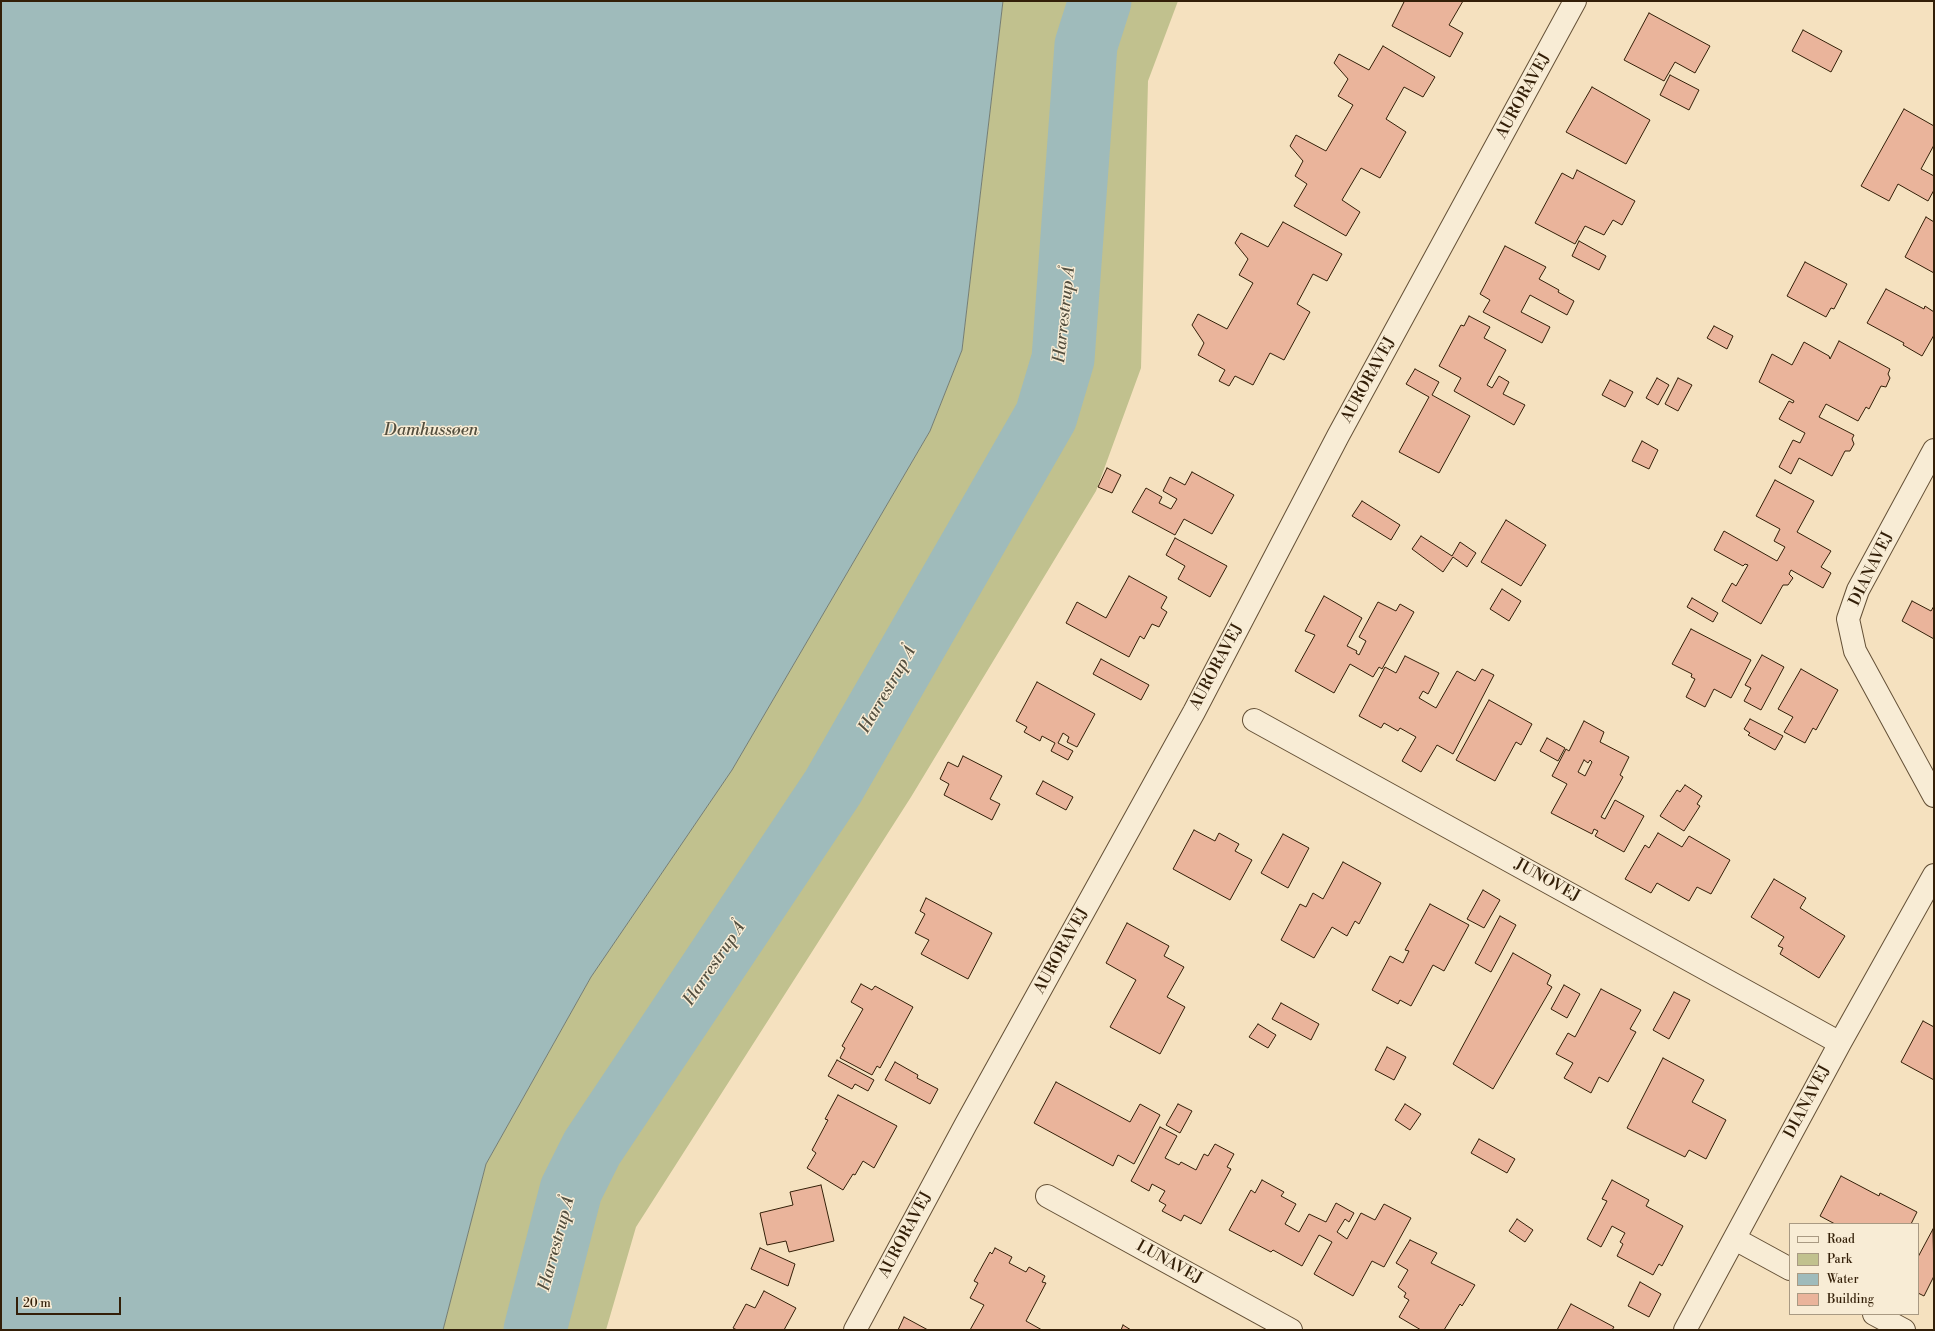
<!DOCTYPE html>
<html>
<head>
<meta charset="utf-8">
<style>
  body { margin:0 }
  #map { position:relative; width:1935px; height:1331px; overflow:hidden; background:#f5e1bf; font-family:"Libre Bodoni",serif }
  canvas { display:block }
  .frame { position:absolute; inset:0; border:2px solid #331f08; pointer-events:none }
  .legend { position:absolute; left:1789px; top:1223px; width:130px; height:92px; box-sizing:border-box; background:#f8ecd5; border:1px solid #a99a83; margin:0; padding:5px 7px; list-style:none; font-size:12px; color:#331f08 }
  .legend li { display:flex; align-items:center; gap:8px; height:20px }
  .legend b { width:20px; border:1px solid #a99a83 }
  .scale { position:absolute; left:16px; top:1297px; width:105px; height:18px; box-sizing:border-box; border:2px solid #331f08; border-top:0; padding-left:5px; font-size:12px; line-height:14px; white-space:nowrap; color:#331f08; -webkit-text-stroke:3px #f8ecd5; paint-order:stroke }
</style>
</head>
<body>
<div id="map">
<canvas width="1935" height="1331"></canvas>
<div class="frame"></div>
<ul class="legend">
<li><b style="height:5px;background:#f8ecd5"></b>Road</li>
<li><b style="height:11px;background:#c1c18e"></b>Park</li>
<li><b style="height:11px;background:#9fbbbb"></b>Water</li>
<li><b style="height:11px;background:#eab49b"></b>Building</li>
</ul>
<div class="scale">20 m</div>
</div>
<script>
const context = document.querySelector('canvas').getContext('2d');
context.lineJoin = 'round';
function paint(path, color) { context.fillStyle = color; context.fill(path, 'evenodd'); }
const shape = rows => new Path2D(rows.map(r => 'M' + r).join(''));
function trace(path, color, width, dash) { context.strokeStyle = color; context.lineWidth = width; context.lineCap = dash ? 'butt' : 'round'; context.setLineDash(dash || []); context.stroke(path); }
function write(font, color, halo, rows, align = 'center') {
  context.font = font + ' "Libre Bodoni",serif'; context.lineWidth = 3; context.setLineDash([]); context.textBaseline = 'middle'; context.strokeStyle = halo; context.fillStyle = color; for (const [text, x, y, turn = 0] of rows) {
    context.save(); context.translate(x, y); context.rotate((+turn || 0) * Math.PI / 180); context.textAlign = isNaN(turn) ? turn : align; if (halo) context.strokeText(text, 0, 0); context.fillText(text, 0, 0); context.restore();
  }
}
const green = shape([
  [1003,1,1178,1,1148,81,1141,368,1096,491,911,797,636,1227,606,1330,443,1330,486,1164,591,977,732,770,930,431,962,350]
]);
const water = shape([
  [1,1,1003,1,962,350,930,431,732,770,591,977,486,1164,443,1330,1,1330,1,1]
]);
const river = shape([
  [535,1330,571,1190,592,1148,833,787,1046,416,1063,359,1086,45,1100,1]
]);
const building = shape([
  [1402,1,1463,1,1449,25,1463,33,1450,57,1392,26,1404,2,1402,1],
  [1649,13,1710,46,1695,73,1675,62,1664,81,1624,60,1649,13],
  [1803,30,1842,51,1831,72,1792,51,1803,30],
  [1383,46,1435,77,1423,97,1404,87,1386,119,1406,132,1380,178,1361,168,1342,200,1360,212,1346,236,1294,206,1307,184,1295,176,1303,161,1290,146,1296,135,1326,151,1353,105,1338,96,1348,79,1334,63,1339,54,1369,70,1383,46],
  [1670,75,1699,90,1689,110,1660,95,1670,75],
  [1592,87,1650,120,1626,164,1566,132,1592,87],
  [1904,109,1934,126,1934,145,1921,169,1934,176,1934,190,1928,201,1898,184,1889,201,1861,186,1904,109],
  [1577,170,1635,201,1622,225,1613,220,1604,235,1585,226,1575,244,1535,223,1562,173,1573,179,1577,170],
  [1926,217,1934,222,1934,273,1905,257,1926,217],
  [1283,222,1342,254,1327,281,1313,274,1297,304,1310,312,1284,360,1270,353,1253,385,1235,376,1229,386,1219,381,1225,370,1198,355,1204,343,1192,325,1198,314,1227,329,1253,283,1239,275,1248,259,1235,243,1241,233,1268,247,1283,222],
  [1579,241,1606,256,1599,270,1572,256,1579,241],
  [1505,246,1546,267,1539,279,1559,290,1558,292,1574,301,1567,315,1530,295,1521,312,1550,327,1542,343,1483,312,1490,300,1480,294,1505,246],
  [1805,262,1847,284,1834,309,1831,308,1826,317,1787,296,1805,262],
  [1886,289,1924,309,1925,306,1934,312,1934,335,1922,356,1903,345,1904,343,1867,323,1886,289],
  [1469,316,1490,327,1484,338,1506,350,1487,385,1492,388,1499,376,1509,382,1503,394,1525,405,1514,425,1454,391,1461,378,1439,366,1461,325,1464,326,1469,316],
  [1714,326,1733,336,1727,349,1707,338,1714,326],
  [1839,341,1890,369,1888,374,1890,378,1886,387,1881,386,1869,409,1866,407,1858,421,1826,404,1819,417,1854,435,1852,439,1854,444,1850,451,1845,451,1832,476,1799,458,1791,474,1779,467,1793,440,1800,443,1805,433,1779,419,1789,401,1793,403,1794,401,1759,382,1772,354,1792,365,1804,342,1829,356,1830,359,1839,341],
  [1415,369,1439,382,1432,395,1470,416,1439,473,1399,452,1429,397,1406,384,1415,369],
  [1657,378,1669,385,1658,405,1646,398,1657,378],
  [1678,378,1692,385,1678,411,1665,404,1678,378],
  [1610,380,1633,392,1625,407,1602,395,1610,380],
  [1642,441,1658,450,1649,469,1632,461,1642,441],
  [1107,468,1121,475,1112,493,1098,487,1107,468],
  [1192,472,1234,495,1212,534,1184,519,1175,535,1132,512,1146,488,1162,497,1159,503,1171,509,1177,499,1163,491,1170,477,1185,485,1192,472],
  [1775,480,1814,501,1797,532,1831,551,1821,567,1831,573,1823,588,1791,570,1789,574,1793,578,1788,585,1783,585,1761,624,1722,601,1732,583,1736,586,1748,565,1745,564,1743,566,1714,550,1724,531,1777,561,1785,547,1774,541,1780,529,1756,516,1775,480],
  [1362,501,1400,525,1391,540,1352,516,1362,501],
  [1506,520,1546,545,1521,586,1481,562,1506,520],
  [1421,536,1452,556,1460,542,1476,553,1467,567,1453,557,1443,572,1412,549,1421,536],
  [1175,538,1227,566,1210,597,1178,579,1185,566,1166,555,1175,538],
  [1129,576,1167,597,1161,608,1167,612,1159,627,1152,624,1144,639,1140,636,1129,657,1066,623,1077,602,1106,618,1129,576],
  [1502,589,1521,601,1509,621,1490,609,1502,589],
  [1324,596,1362,618,1347,646,1357,651,1356,653,1359,655,1366,641,1359,637,1378,602,1396,611,1400,604,1414,612,1382,669,1379,667,1373,677,1350,664,1334,693,1295,671,1315,635,1305,631,1324,596],
  [1692,598,1718,613,1713,622,1687,607,1692,598],
  [1912,601,1931,611,1934,606,1934,639,1902,621,1912,601],
  [1691,629,1751,660,1731,698,1714,689,1705,707,1686,697,1695,679,1691,677,1692,674,1672,664,1691,629],
  [1762,655,1784,667,1761,710,1744,701,1751,688,1745,685,1762,655],
  [1405,656,1439,673,1428,694,1423,691,1419,698,1436,708,1457,671,1475,681,1482,669,1494,675,1453,754,1437,745,1421,772,1402,761,1416,737,1400,728,1398,731,1384,723,1381,728,1359,716,1385,667,1396,673,1405,656],
  [1101,659,1149,685,1141,700,1093,674,1101,659],
  [1801,669,1838,690,1816,730,1813,728,1805,743,1784,732,1793,717,1778,709,1801,669],
  [1037,682,1095,714,1077,747,1067,742,1069,737,1063,733,1058,743,1073,751,1068,760,1051,751,1055,743,1042,736,1040,741,1024,732,1027,727,1016,721,1037,682],
  [1489,700,1532,724,1521,745,1516,742,1495,781,1456,760,1489,700],
  [1750,719,1783,736,1775,750,1748,735,1750,733,1744,729,1750,719],
  [1584,721,1604,732,1600,742,1629,757,1620,775,1623,777,1601,817,1605,819,1615,800,1644,816,1624,852,1595,836,1598,831,1594,829,1592,834,1551,813,1567,784,1552,776,1566,749,1569,751,1584,721],
  [1584,760,1588,763,1590,760,1592,762,1585,776,1578,772,1584,760],
  [1547,738,1565,748,1558,761,1540,751,1547,738],
  [963,756,1002,776,990,799,1000,804,992,820,944,795,949,784,940,779,948,762,958,767,963,756],
  [1043,781,1073,797,1066,810,1036,794,1043,781],
  [1685,785,1702,796,1697,804,1700,806,1684,831,1660,816,1677,790,1680,792,1685,785],
  [1194,830,1215,841,1219,833,1239,844,1235,851,1252,860,1230,900,1173,869,1194,830],
  [1658,833,1682,847,1689,836,1730,860,1711,894,1697,887,1689,901,1657,883,1651,893,1625,879,1645,845,1649,848,1658,833],
  [1283,834,1309,848,1288,888,1261,873,1283,834],
  [1343,862,1381,883,1359,924,1355,921,1347,936,1332,927,1314,958,1281,940,1300,904,1306,907,1313,893,1323,899,1343,862],
  [1774,879,1806,898,1800,908,1845,936,1819,978,1780,954,1783,948,1778,946,1784,937,1751,917,1774,879],
  [1483,890,1500,900,1484,928,1467,919,1483,890],
  [926,898,992,933,968,979,921,954,929,940,915,933,925,914,920,911,926,898],
  [1430,904,1469,925,1444,971,1433,965,1411,1006,1400,1000,1398,1004,1372,990,1390,956,1403,963,1409,951,1405,950,1430,904],
  [1500,916,1516,925,1491,972,1475,963,1500,916],
  [1127,923,1169,946,1164,956,1184,967,1167,997,1185,1007,1160,1054,1110,1027,1136,980,1106,963,1127,923],
  [1513,953,1551,975,1547,984,1552,987,1493,1089,1453,1064,1513,953],
  [861,984,872,990,875,986,913,1007,880,1068,877,1066,872,1075,840,1058,845,1048,842,1046,863,1009,851,1002,861,984],
  [1564,985,1580,994,1567,1018,1551,1009,1564,985],
  [1601,989,1641,1010,1630,1029,1636,1032,1608,1082,1599,1077,1591,1093,1564,1078,1573,1063,1556,1054,1568,1033,1575,1037,1601,989],
  [1674,992,1690,1000,1669,1039,1653,1030,1674,992],
  [1281,1003,1319,1024,1311,1040,1272,1019,1281,1003],
  [1923,1021,1934,1027,1934,1080,1901,1062,1923,1021],
  [1258,1024,1276,1035,1268,1048,1249,1037,1258,1024],
  [1387,1047,1406,1057,1394,1080,1375,1070,1387,1047],
  [1663,1058,1704,1080,1692,1102,1726,1120,1706,1159,1689,1150,1685,1157,1627,1128,1663,1058],
  [837,1060,874,1080,868,1091,855,1084,852,1089,828,1076,837,1060],
  [895,1062,918,1075,917,1078,938,1089,930,1104,885,1080,895,1062],
  [1056,1082,1130,1122,1140,1104,1160,1115,1134,1164,1118,1155,1113,1166,1034,1123,1056,1082],
  [838,1095,897,1126,874,1168,863,1161,855,1175,853,1174,843,1190,807,1168,816,1153,812,1150,828,1120,825,1119,838,1095],
  [1178,1104,1192,1111,1180,1133,1166,1125,1178,1104],
  [1405,1104,1421,1114,1410,1130,1395,1120,1405,1104],
  [1160,1127,1177,1136,1165,1158,1179,1165,1181,1162,1196,1170,1204,1154,1208,1156,1215,1144,1234,1154,1227,1167,1231,1169,1201,1224,1184,1215,1181,1221,1162,1211,1166,1205,1159,1201,1165,1191,1152,1184,1149,1191,1131,1181,1160,1127],
  [1479,1139,1515,1159,1507,1173,1471,1153,1479,1139],
  [1841,1176,1879,1196,1880,1193,1917,1212,1911,1224,1835,1224,1820,1216,1841,1176],
  [1262,1180,1284,1192,1281,1196,1296,1204,1285,1224,1299,1232,1309,1214,1326,1222,1336,1203,1354,1213,1349,1222,1345,1219,1337,1232,1347,1239,1361,1213,1375,1220,1384,1204,1411,1218,1384,1267,1372,1261,1353,1296,1314,1274,1332,1242,1319,1235,1302,1266,1273,1250,1271,1252,1229,1230,1251,1190,1255,1193,1262,1180],
  [1612,1180,1649,1200,1646,1206,1683,1226,1662,1266,1659,1264,1653,1275,1617,1256,1623,1244,1620,1242,1625,1233,1612,1226,1601,1247,1587,1239,1607,1201,1602,1199,1612,1180],
  [821,1185,834,1241,789,1252,786,1241,767,1245,760,1213,793,1205,790,1192,821,1185],
  [1517,1219,1533,1230,1525,1242,1509,1231,1517,1219],
  [1933,1229,1934,1276,1924,1296,1918,1293,1918,1257,1933,1229],
  [1410,1240,1437,1253,1431,1263,1475,1285,1462,1306,1460,1304,1444,1330,1421,1330,1399,1317,1409,1300,1404,1297,1406,1293,1398,1287,1408,1270,1396,1263,1410,1240],
  [760,1248,795,1264,788,1286,751,1269,760,1248],
  [995,1248,1012,1257,1009,1263,1026,1272,1029,1267,1045,1276,1042,1282,1046,1283,1026,1321,1042,1330,970,1330,984,1305,970,1298,978,1283,974,1281,990,1252,992,1254,995,1248],
  [1640,1282,1661,1294,1649,1317,1628,1306,1640,1282],
  [764,1291,796,1308,784,1330,737,1330,733,1328,746,1304,755,1308,764,1291],
  [1571,1304,1614,1327,1612,1330,1557,1330,1571,1304],
  [904,1317,928,1330,898,1330,904,1317],
  [1123,1325,1131,1330,1121,1330,1123,1325]
]);
const street = shape([
  [1934,450,1858,590,1848,619,1855,651,1934,796],
  [1254,720,1840,1043],
  [1047,1196,1291,1330],
  [1735,1239,1790,1269],
  [1874,1314,1904,1330],
  [855,1330,966,1124,1194,712,1338,436,1575,1],
  [1685,1330,1840,1043,1934,875]
]);
const streetNames = [
  ["AURORAVEJ",1524,96,-61],
  ["AURORAVEJ",1369,380,-61],
  ["DIANAVEJ",1872,569,-64],
  ["AURORAVEJ",1217,667,-62],
  ["JUNOVEJ",1547,881,29],
  ["AURORAVEJ",1062,951,-61],
  ["DIANAVEJ",1808,1102,-62],
  ["AURORAVEJ",906,1235,-62],
  ["LUNAVEJ",1169,1263,29]
];
const waterNames = [
  ["Harrestrup Å",1065,315,-84],
  ["Damhussøen",431,431],
  ["Harrestrup Å",888,690,-60],
  ["Harrestrup Å",715,964,-56],
  ["Harrestrup Å",557,1244,-75]
];
paint(green, '#c1c18e');
paint(water, '#9fbbbb');
trace(water, '#747d73', 1);
trace(river, '#9fbbbb', 63);
paint(building, '#eab49b');
trace(building, '#331f08', 1);
trace(street, '#645036', 24);
trace(street, '#f8ecd5', 22);
write('16px', '#331f08', '#f8ecd5', streetNames);
write('italic 17px', '#534e3e', '#f8ecd5', waterNames);
</script>
</body>
</html>
